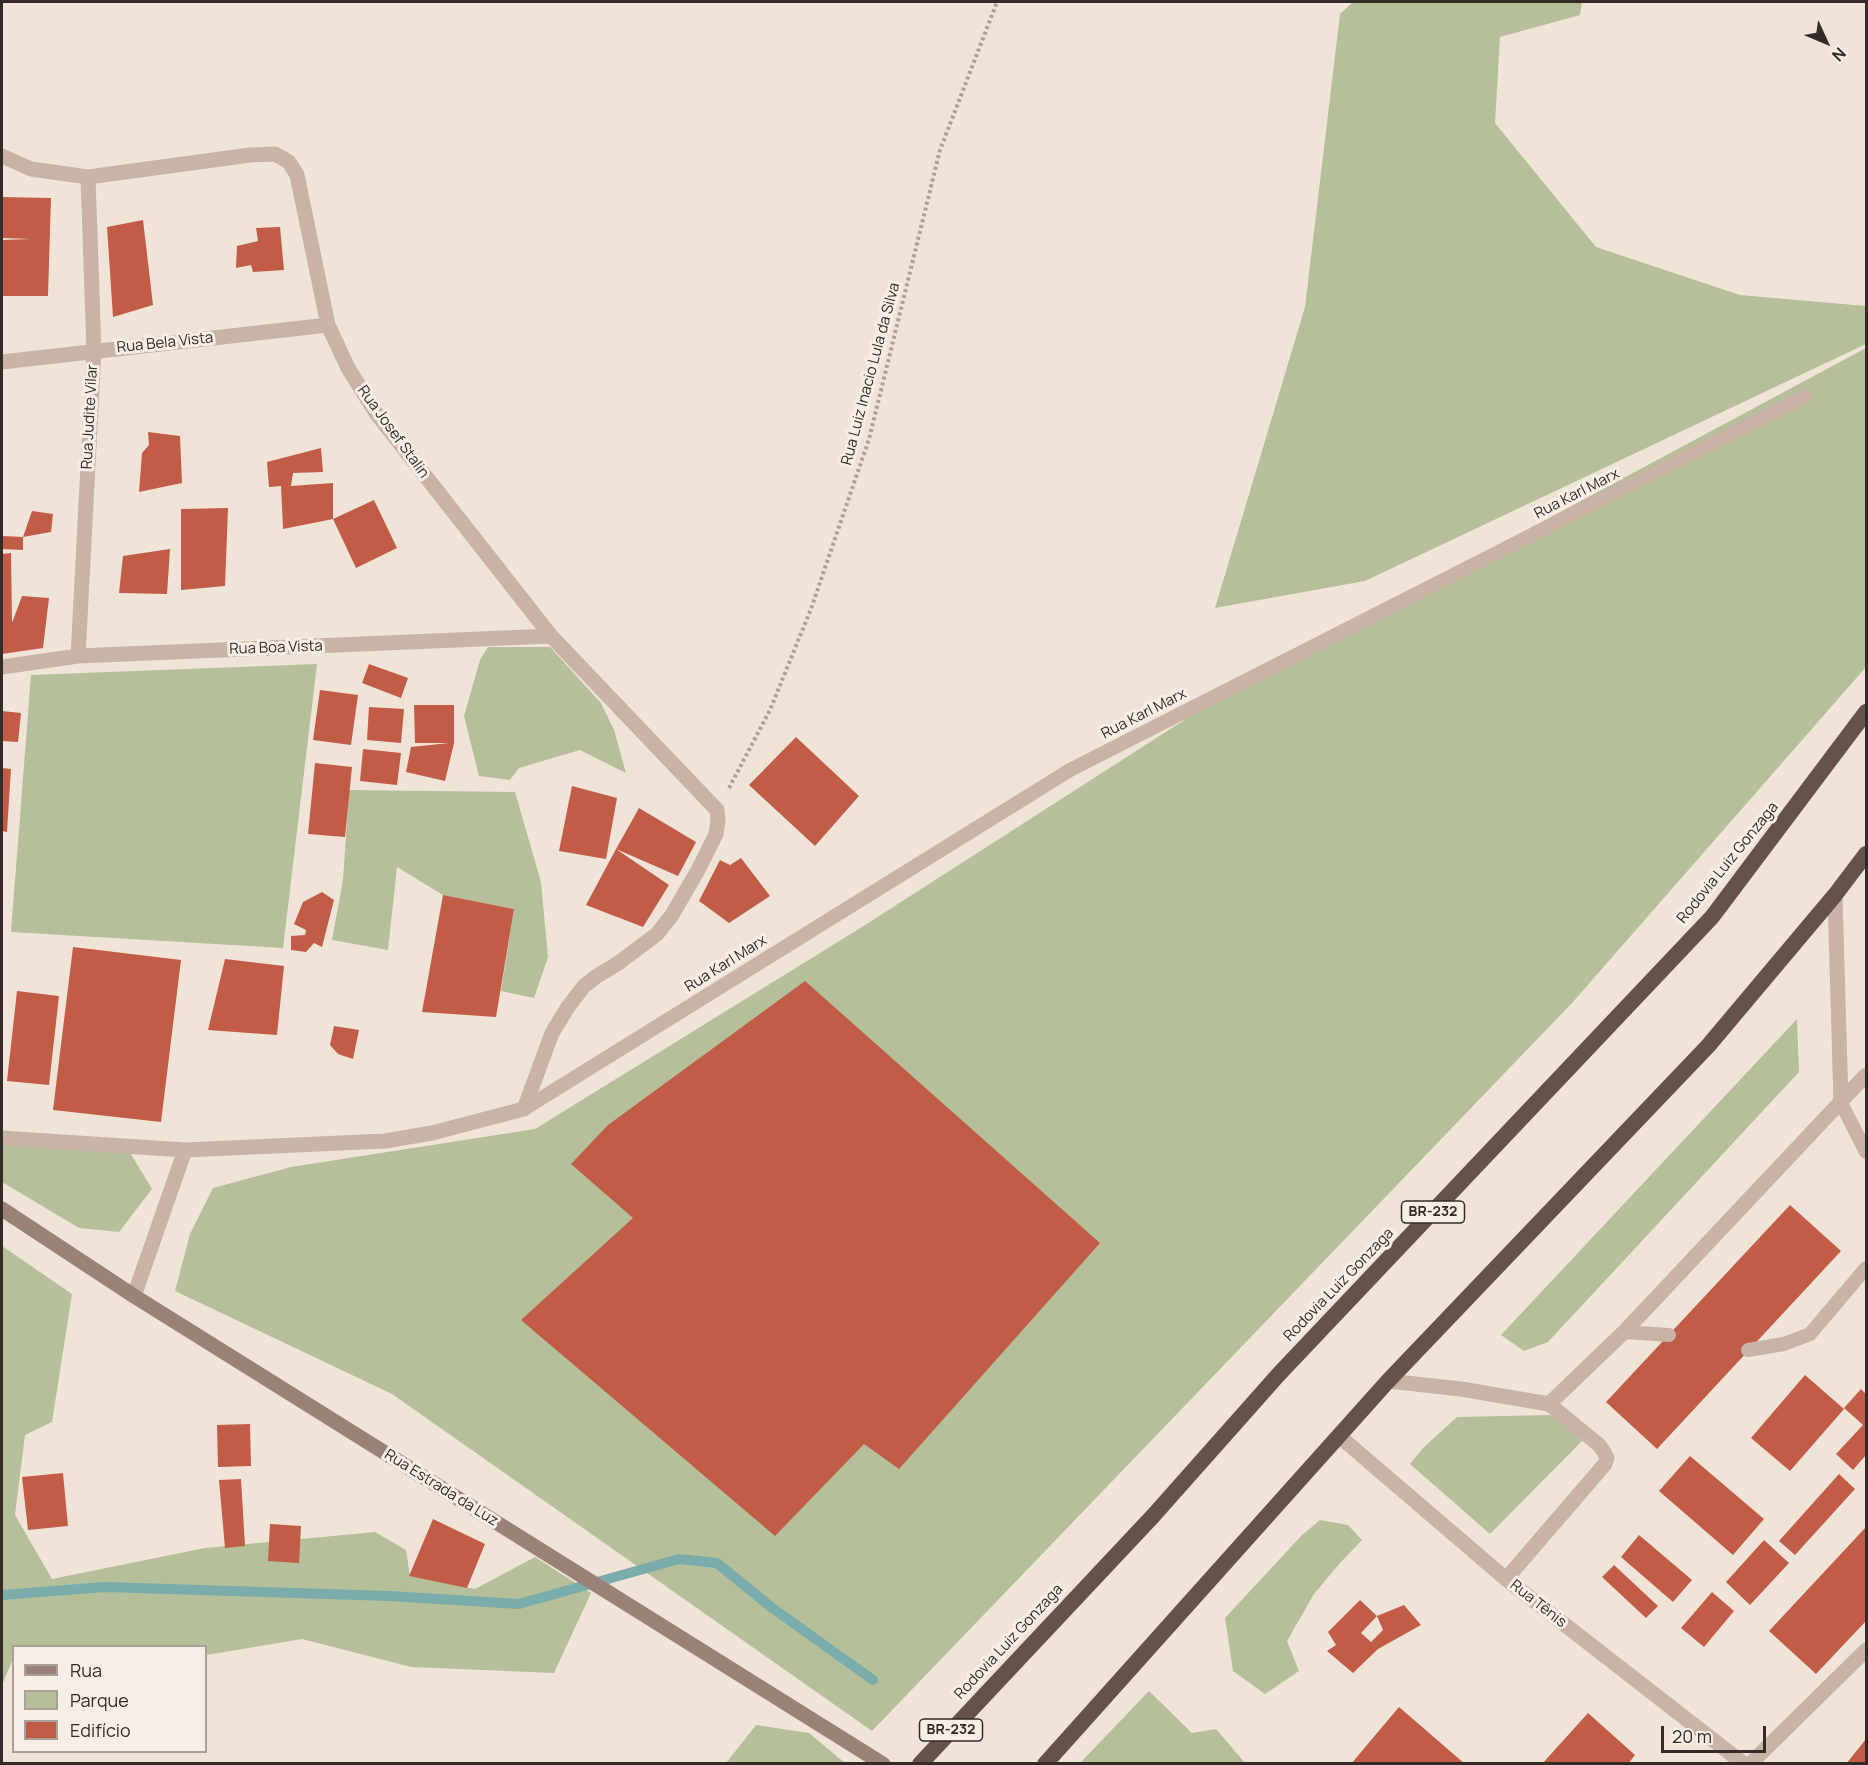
<!DOCTYPE html>
<html>
<head>
<meta charset="utf-8">
<style>
  body { margin:0 }
  #map { position:relative; width:1868px; height:1765px; overflow:hidden; background:#f0e4d9; font-family:Manrope,sans-serif }
  canvas { display:block }
  .frame { position:absolute; inset:0; border:3px solid #342a27; pointer-events:none }
  .legend { position:absolute; left:12px; top:1645px; width:195px; height:108px; box-sizing:border-box; background:#f8eee5; border:2px solid #aaa099; margin:0; padding:8px 10px; list-style:none; font-size:18px; color:#342a27 }
  .legend li { display:flex; align-items:center; gap:12px; height:30px }
  .legend b { width:30px; border:2px solid #aaa099 }
  .north { position:absolute; left:1796px; top:12px; width:60px; height:60px; -webkit-text-stroke:4px #f8eee5; paint-order:stroke; rotate:134deg; font-size:16px; font-weight:700; line-height:24px; text-align:center; color:#342a27 }
  .north::after { content:''; display:block; margin:auto; width:21px; height:27px; background:#342a27; clip-path:polygon(50% 0,100% 100%,50% 72%,0 100%) }
  .scale { position:absolute; left:1661px; top:1726px; width:105px; height:27px; box-sizing:border-box; border:3px solid #342a27; border-top:0; padding-left:8px; font-size:18px; line-height:21px; white-space:nowrap; color:#342a27; -webkit-text-stroke:4px #f8eee5; paint-order:stroke }
</style>
</head>
<body>
<div id="map">
<canvas width="1868" height="1765"></canvas>
<div class="frame"></div>
<ul class="legend">
<li><b style="height:8px;background:#9b8278"></b>Rua</li>
<li><b style="height:16px;background:#b5bf9a"></b>Parque</li>
<li><b style="height:16px;background:#c15c46"></b>Edifício</li>
</ul>
<div class="north">N</div>
<div class="scale">20 m</div>
</div>
<script>
const context = document.querySelector('canvas').getContext('2d');
context.lineJoin = 'round';
function paint(path, color) { context.fillStyle = color; context.fill(path, 'evenodd'); }
const shape = rows => new Path2D(rows.map(r => 'M' + r).join(''));
function trace(path, color, width, dash) { context.strokeStyle = color; context.lineWidth = width; context.lineCap = dash ? 'butt' : 'round'; context.setLineDash(dash || []); context.stroke(path); }
function write(font, color, halo, rows, align = 'center') {
  context.font = font + ' Manrope,sans-serif'; context.lineWidth = 6; context.setLineDash([]); context.textBaseline = 'middle'; context.strokeStyle = halo; context.fillStyle = color; for (const [text, x, y, turn = 0] of rows) {
    context.save(); context.translate(x, y); context.rotate((+turn || 0) * Math.PI / 180); context.textAlign = isNaN(turn) ? turn : align; if (halo) context.strokeText(text, 0, 0); context.fillText(text, 0, 0); context.restore();
  }
}
const green = shape([
  [1353,2,1582,2,1580,15,1500,37,1495,123,1596,247,1740,295,1866,306,1866,344,1365,581,1215,608,1305,307,1340,14],
  [1866,348,1866,667,1572,1003,872,1731,392,1394,175,1291,190,1234,213,1188,291,1167,535,1129,862,927,1245,681],
  [488,647,550,647,601,703,614,730,626,773,580,750,519,768,510,780,479,776,464,716,480,660],
  [317,664,283,948,11,932,31,675],
  [349,790,515,792,541,882,548,957,534,998,501,991,514,909,443,895,397,867,388,950,332,940,343,880],
  [1797,1019,1799,1072,1548,1342,1524,1351,1501,1335],
  [2,1145,126,1146,152,1189,119,1232,79,1228,2,1182],
  [2,1246,72,1294,52,1422,25,1435,15,1515,52,1579,205,1548,375,1532,406,1550,410,1576,475,1589,535,1557,591,1593,554,1673,411,1667,302,1639,207,1655,206,1646,14,1646,13,1659,2,1685],
  [1551,1415,1582,1441,1490,1534,1410,1464,1423,1448,1457,1417],
  [1320,1520,1348,1525,1362,1540,1340,1563,1314,1594,1287,1641,1299,1671,1265,1694,1233,1671,1225,1618,1302,1535],
  [1149,1691,1192,1733,1216,1729,1245,1763,1080,1763],
  [756,1725,809,1733,845,1763,726,1763]
]);
const stream = shape([
  [2,1595,105,1587,390,1596,519,1604,679,1559,717,1563,771,1607,873,1680]
]);
const building = shape([
  [2,197,51,198,48,296,2,296,2,240,31,239,2,238],
  [143,220,153,305,113,317,107,227],
  [280,227,284,270,253,272,251,265,236,268,237,246,258,241,256,228],
  [148,432,180,436,182,483,139,492,142,453,149,445],
  [321,448,323,472,293,473,291,486,333,483,333,519,283,529,281,486,269,487,267,462],
  [374,500,397,548,356,568,333,519],
  [228,508,225,586,181,590,181,509],
  [32,511,53,514,51,532,23,537],
  [2,536,23,537,23,550,2,549],
  [170,549,167,594,119,593,123,556],
  [11,553,12,623,22,596,49,598,43,648,2,654,2,554],
  [369,664,408,678,401,698,362,683],
  [320,690,358,695,351,745,313,740],
  [414,705,454,705,454,743,445,781,406,772,411,747,449,743,415,743],
  [369,707,404,709,401,743,367,740],
  [2,711,21,713,18,742,2,741],
  [796,737,859,796,815,846,749,785],
  [363,749,401,753,397,785,360,781],
  [315,763,352,767,345,837,308,834],
  [2,768,11,769,7,832,2,831],
  [572,786,617,798,606,859,559,851],
  [639,808,696,842,678,876,616,849,669,885,643,927,586,905,616,849],
  [741,858,770,896,729,923,699,901,720,860,730,865],
  [322,892,334,900,322,947,314,943,306,952,291,950,291,936,305,935,306,930,294,924,303,902],
  [443,895,514,909,496,1017,422,1012],
  [73,947,181,960,161,1122,53,1110],
  [225,959,284,966,277,1035,208,1030],
  [805,981,1100,1243,899,1469,864,1444,775,1536,521,1320,633,1218,571,1164,608,1125],
  [17,991,59,996,49,1085,7,1081],
  [334,1026,359,1030,353,1059,338,1054,330,1045],
  [1790,1205,1841,1251,1657,1449,1606,1402],
  [1805,1375,1844,1409,1790,1471,1751,1438],
  [1861,1389,1866,1394,1866,1455,1853,1470,1836,1454,1863,1425,1844,1408],
  [250,1424,251,1466,218,1467,217,1425],
  [1690,1456,1764,1519,1733,1555,1659,1491],
  [63,1473,68,1526,28,1530,22,1477],
  [1839,1474,1855,1489,1795,1555,1779,1541],
  [241,1479,245,1546,225,1548,219,1480],
  [433,1519,485,1544,467,1588,409,1576],
  [270,1524,301,1526,299,1563,268,1561],
  [1866,1527,1866,1621,1816,1674,1769,1631],
  [1639,1535,1692,1580,1673,1602,1621,1557],
  [1764,1540,1789,1563,1750,1605,1726,1582],
  [1614,1565,1658,1606,1646,1618,1602,1577],
  [1712,1592,1734,1611,1704,1647,1681,1628],
  [1360,1600,1377,1616,1404,1605,1421,1625,1378,1649,1353,1673,1327,1651,1336,1645,1328,1632],
  [1377,1616,1383,1630,1371,1642,1361,1633],
  [1399,1707,1465,1764,1351,1764],
  [1588,1713,1635,1755,1628,1764,1542,1764],
  [1866,1739,1866,1764,1846,1764]
]);
const path = shape([
  [729,788,770,710,811,609,869,439,940,150,997,2]
]);
const service = shape([
  [1841,1103,1866,1152],
  [524,1109,1070,770,1805,396],
  [1624,1332,1669,1335],
  [1748,1350,1784,1344,1810,1334,1866,1268]
]);
const minor = shape([
  [2,156,31,169,88,177,250,155,275,154,289,162,297,175,328,325,348,368,376,413,551,636,717,810,718,820,716,834,698,870,672,915,657,934,617,964,597,976,584,986,568,1007,552,1033,524,1109,432,1133,385,1141,185,1150,2,1138],
  [2,362,328,325],
  [78,656,94,351,88,177],
  [2,667,78,656,551,636],
  [1835,895,1841,1103],
  [134,1296,185,1150],
  [1388,1381,1461,1389,1549,1404,1599,1445,1604,1452,1607,1458,1605,1464,1506,1579],
  [1549,1404,1624,1332,1866,1075],
  [1339,1436,1506,1579,1744,1764],
  [1750,1764,1866,1650]
]);
const secondary = shape([
  [2,1209,134,1296,883,1764]
]);
const trunk = shape([
  [920,1764,1153,1516,1279,1374,1712,917,1866,712],
  [1045,1764,1388,1381,1708,1046,1835,895,1866,854]
]);
const shields = [
  [1433,1212,63],
  [951,1730,63]
];
const shieldNames = [
  ["BR-232",1433,1212],
  ["BR-232",951,1730]
];
const streetNames = [
  ["Rua Bela Vista",165,343,-6],
  ["Rua Luiz Inacio Lula da Silva",871,374,-75],
  ["Rua Judite Vilar",90,417,-87],
  ["Rua Josef Stalin",393,432,54],
  ["Rua Karl Marx",1577,494,-27],
  ["Rua Boa Vista",276,648,-2],
  ["Rua Karl Marx",1144,714,-27],
  ["Rodovia Luiz Gonzaga",1728,863,-51],
  ["Rua Karl Marx",726,964,-32],
  ["Rodovia Luiz Gonzaga",1339,1285,-46],
  ["Rua Estrada da Luz",441,1488,32],
  ["Rua Tênis",1538,1604,38],
  ["Rodovia Luiz Gonzaga",1009,1642,-47]
];
paint(green, '#b5bf9a');
trace(stream, '#7aacab', 10);
paint(building, '#c15c46');
trace(path, '#b39d90', 4, [3, 3]);
trace(service, '#c8b3a6', 14);
trace(minor, '#c8b3a6', 15);
trace(secondary, '#9b8278', 15);
trace(trunk, '#66524b', 16);
for (const [x, y, w] of shields) { const box = new Path2D(); box.roundRect(x - w / 2, y - 11, w, 22, 4.5); context.fillStyle = '#f8eee5'; context.fill(box); trace(box, '#342a27', 1.5); }
write('bold 14px', '#342a27', null, shieldNames);
write('15px', '#342a27', '#f8eee5', streetNames);
</script>
</body>
</html>
